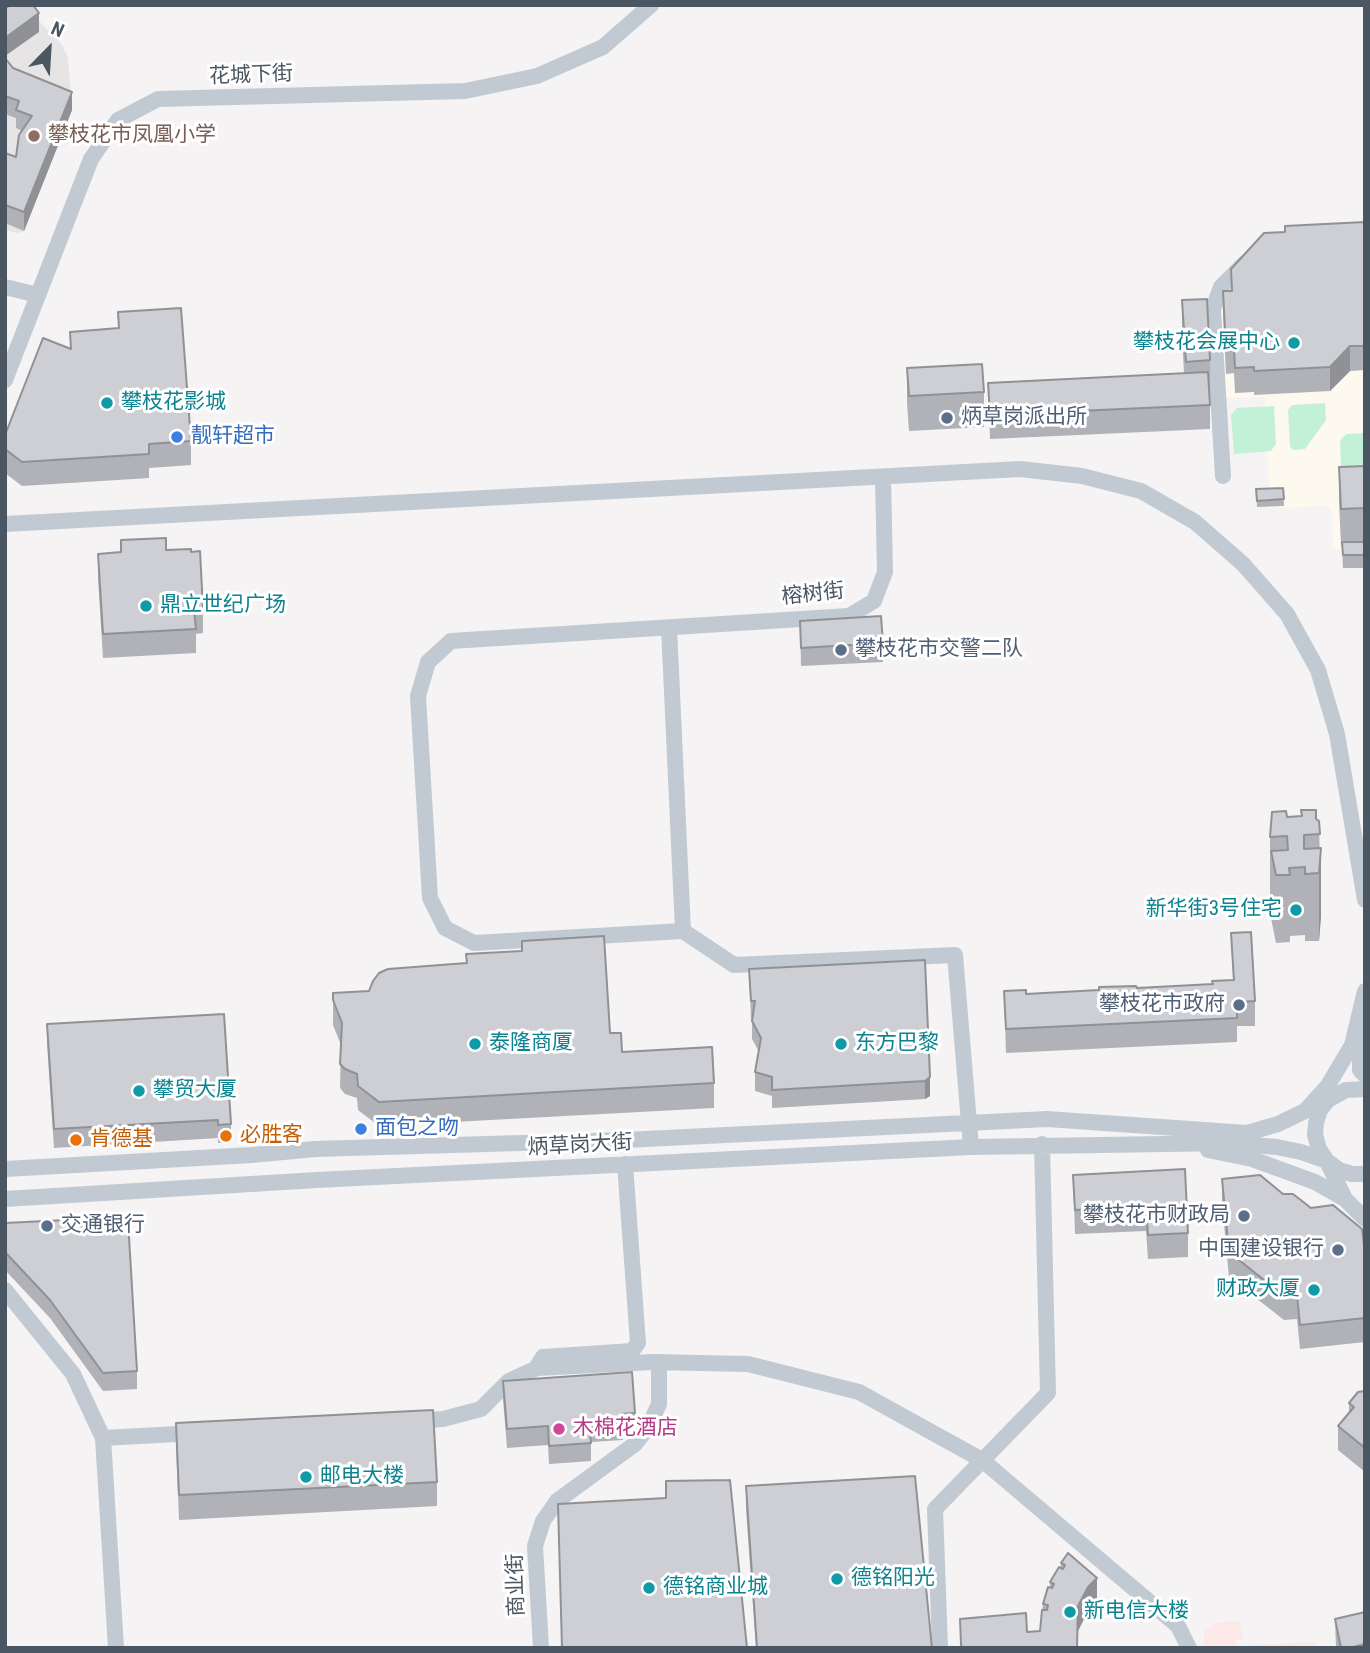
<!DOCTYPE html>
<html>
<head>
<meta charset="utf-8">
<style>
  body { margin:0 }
  #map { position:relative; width:1370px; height:1653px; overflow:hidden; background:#f5f3f3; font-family:"Roboto Condensed",sans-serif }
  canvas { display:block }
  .frame { position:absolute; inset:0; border:7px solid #4a5661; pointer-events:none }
  .north { position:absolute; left:14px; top:14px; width:70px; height:70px; -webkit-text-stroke:5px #fff; paint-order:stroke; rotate:24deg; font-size:19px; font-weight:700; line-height:28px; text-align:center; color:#4a5661 }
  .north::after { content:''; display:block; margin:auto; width:24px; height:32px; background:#4a5661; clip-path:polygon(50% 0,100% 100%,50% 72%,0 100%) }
</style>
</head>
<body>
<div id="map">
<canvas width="1370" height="1653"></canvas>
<div class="frame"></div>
<div class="north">N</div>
</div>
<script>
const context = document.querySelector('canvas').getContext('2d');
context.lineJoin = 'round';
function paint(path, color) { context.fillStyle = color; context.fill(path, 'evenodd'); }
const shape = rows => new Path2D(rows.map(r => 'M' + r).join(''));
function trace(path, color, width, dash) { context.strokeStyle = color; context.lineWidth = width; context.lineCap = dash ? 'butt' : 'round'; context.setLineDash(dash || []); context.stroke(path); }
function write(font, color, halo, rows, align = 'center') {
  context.font = font + ' "Roboto Condensed","Noto Sans SC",sans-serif'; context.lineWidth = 6; context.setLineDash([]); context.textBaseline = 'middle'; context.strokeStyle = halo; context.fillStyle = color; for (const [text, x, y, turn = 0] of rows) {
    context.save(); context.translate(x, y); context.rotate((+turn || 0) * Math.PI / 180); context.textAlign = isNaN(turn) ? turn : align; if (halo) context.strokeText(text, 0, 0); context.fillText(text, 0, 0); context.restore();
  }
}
const commercial = shape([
  [1365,243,1365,548,1333,549,1331,506,1270,508,1265,397,1226,398,1221,302,1266,249]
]);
const education = shape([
  [5,5,29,5,39,21,62,45,68,57,72,110,24,231,17,233,5,230]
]);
const medical = shape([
  [1240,1621,1243,1640,1235,1640,1236,1646,1316,1642,1317,1648,1204,1648,1204,1629,1210,1629,1213,1623]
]);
const green = shape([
  [1325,403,1326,420,1305,449,1293,450,1290,447,1288,410,1292,405],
  [1274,406,1276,444,1271,451,1234,454,1231,415,1237,408],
  [1365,433,1365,475,1341,469,1340,441,1346,434]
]);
const minor = shape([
  [5,287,38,295],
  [5,380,91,159,118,120,158,99,465,91,537,76,603,47,651,5],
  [1223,476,1213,309,1221,287,1245,263],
  [883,477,885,572,874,601,849,616,451,641,428,662,418,696,430,898,445,928,474,943,683,931,734,965,955,955,971,1147],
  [5,524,1020,469,1082,476,1141,491,1195,522,1243,564,1287,614,1318,670,1337,734,1365,900],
  [669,627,683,931],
  [1365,1039,1360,1059,1360,1070,1365,1075],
  [1365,1089,1346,1090,1328,1100,1320,1110,1316,1123,1315,1135,1319,1149,1327,1161,1339,1170,1352,1174,1365,1174],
  [1208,1150,1252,1159,1315,1182,1345,1199,1365,1219],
  [5,1169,252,1155,315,1149,625,1140,1047,1119,1247,1133,1278,1124,1305,1111,1327,1087,1352,1045,1365,991],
  [5,1199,317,1180,971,1147,1230,1143,1277,1147,1301,1152,1327,1161,1345,1199],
  [5,1290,73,1374,103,1438,116,1648],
  [538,1365,543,1357,632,1351,638,1343,625,1164],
  [414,1421,443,1419,481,1409,509,1381,537,1368,653,1362,748,1364,859,1392,982,1460,1178,1626,1189,1648],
  [103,1438,196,1433],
  [541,1648,535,1546,543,1521,557,1501,635,1444,649,1426,659,1404,659,1362],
  [940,1648,935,1509,1048,1393,1042,1144]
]);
const wall = shape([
  [5,58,13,68,72,110,24,231,5,223,5,153,16,157,22,131,16,128,16,118,5,114],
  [1365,222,1365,370,1350,371,1330,391,1254,395,1254,392,1235,393,1234,373,1226,374,1223,315,1223,291,1231,291,1231,269,1285,232],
  [1182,300,1210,360,1210,429,990,439,988,383,1184,373,1182,336],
  [118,312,191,441,191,465,149,468,149,478,22,486,5,473,5,435,70,348,70,332,118,328],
  [907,368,984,392,984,427,909,431,907,403],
  [1365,466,1365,568,1343,568,1342,545,1341,545,1339,503,1339,467],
  [1283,488,1284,506,1257,507,1256,489],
  [121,540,166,550,203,609,203,633,196,634,196,653,103,658,98,578,98,554,121,552],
  [800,621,883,643,883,662,801,666],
  [1287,817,1316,819,1319,821,1321,916,1319,941,1305,941,1305,935,1290,936,1290,942,1276,943,1271,918,1270,904,1270,837],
  [1231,933,1255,1001,1255,1026,1237,1026,1237,1042,1006,1053,1004,991,1026,994,1099,990,1213,984,1233,980],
  [522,941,610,1033,622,1052,714,1083,714,1108,379,1126,358,1110,357,1098,345,1094,340,1088,341,1045,333,1025,333,993,369,991,466,963,466,954,522,951],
  [925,960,930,1096,925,1099,772,1108,772,1096,755,1091,755,1072,759,1052,752,1039,752,1019,751,1019,749,969],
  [47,1024,231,1124,231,1142,218,1143,218,1138,54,1148,47,1043],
  [1185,1169,1188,1233,1188,1257,1148,1259,1146,1231,1075,1234,1073,1175],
  [1222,1179,1283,1194,1365,1253,1365,1342,1300,1349,1297,1319,1284,1320,1229,1277,1222,1203],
  [5,1223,137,1371,137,1389,103,1391,50,1318,5,1270],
  [503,1381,635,1413,635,1432,623,1433,623,1440,591,1442,591,1461,549,1464,548,1445,507,1448,503,1399],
  [1365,1391,1365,1472,1338,1450,1338,1426,1349,1413,1349,1403],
  [176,1423,437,1482,437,1506,179,1520,176,1447],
  [746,1486,932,1648,756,1648,746,1510],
  [1068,1553,1097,1602,1088,1611,1078,1631,1078,1648,960,1648,960,1619,1027,1632,1040,1631,1043,1604,1050,1588,1050,1582,1061,1568,1061,1563],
  [1335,1619,1365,1648,1336,1648]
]);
const shadedWall = shape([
  [39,13,39,32,5,56,5,38],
  [72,92,72,110,24,231,24,212],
  [1350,346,1350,371,1330,391,1330,367],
  [1321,848,1321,916,1319,941,1319,873],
  [930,1077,930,1096,925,1099,925,1081],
  [1097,1578,1097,1602,1088,1611,1078,1631,1077,1648,1078,1606,1088,1587],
  [1365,1644,1365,1648,1349,1648]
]);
const building = shape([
  [10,5,33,5,39,13,5,38,5,9,10,5],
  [5,58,13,68,72,92,24,212,5,205,5,153,16,157,19,135,32,116,16,110,19,101,5,96,5,58],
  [1365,222,1365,346,1350,346,1330,367,1254,371,1254,367,1235,368,1234,349,1226,349,1223,291,1232,291,1231,269,1264,233,1285,232,1285,226,1365,222],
  [1207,299,1210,360,1186,362,1182,300,1207,299],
  [181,308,191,441,149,444,149,454,22,462,5,449,5,435,43,338,71,349,70,332,119,328,118,312,181,308],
  [982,364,984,392,909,396,907,368,982,364],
  [1208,372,1210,405,990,415,988,383,1208,372],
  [1365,466,1365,508,1341,509,1339,467,1365,466],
  [1283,488,1284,499,1257,501,1256,489,1283,488],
  [166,538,166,550,191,549,191,552,200,551,203,609,194,609,196,629,103,634,98,554,121,552,121,540,166,538],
  [1342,542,1365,542,1365,555,1343,555,1342,542],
  [881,616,883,643,801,648,800,621,881,616],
  [1301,810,1316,810,1316,819,1319,821,1320,834,1304,835,1304,849,1321,848,1319,873,1305,874,1305,867,1289,868,1290,875,1276,875,1271,851,1288,850,1287,836,1270,837,1272,812,1286,811,1287,817,1302,816,1301,810],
  [1251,932,1255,1001,1237,1002,1237,1018,1006,1029,1004,991,1026,990,1026,994,1099,990,1099,987,1136,986,1137,988,1213,984,1212,981,1234,980,1231,933,1251,932],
  [604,936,610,1033,621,1033,622,1052,712,1047,714,1083,379,1102,358,1086,357,1074,345,1069,340,1064,342,1023,333,1000,333,993,369,991,373,981,379,973,388,969,467,963,466,954,522,951,522,941,604,936],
  [925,960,930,1077,925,1081,772,1090,772,1077,755,1072,761,1038,752,1021,755,1001,751,1001,749,969,925,960],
  [224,1014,231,1124,218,1125,218,1120,54,1129,47,1024,224,1014],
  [1185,1169,1188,1233,1148,1235,1146,1206,1075,1210,1073,1175,1185,1169],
  [1260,1175,1283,1194,1293,1194,1311,1208,1333,1205,1362,1229,1365,1253,1365,1318,1300,1325,1297,1295,1284,1296,1229,1252,1222,1179,1260,1175],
  [107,1218,114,1218,125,1225,129,1237,137,1371,103,1373,50,1300,5,1252,6,1247,5,1223,107,1218],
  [632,1372,635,1413,622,1414,623,1421,589,1424,591,1443,549,1446,548,1426,507,1429,503,1381,632,1372],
  [1365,1391,1365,1448,1338,1426,1354,1407,1349,1403,1358,1392,1365,1391],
  [433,1410,437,1482,179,1495,176,1423,433,1410],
  [915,1476,932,1648,757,1648,746,1486,915,1476],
  [730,1480,747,1648,562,1648,558,1504,666,1498,666,1481,730,1480],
  [1068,1553,1097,1578,1088,1587,1078,1606,1077,1647,1065,1648,962,1648,961,1644,960,1619,1026,1613,1027,1632,1040,1631,1042,1610,1047,1610,1048,1605,1043,1604,1048,1587,1052,1588,1054,1584,1050,1582,1059,1567,1063,1569,1065,1565,1061,1563,1068,1553],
  [1365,1612,1365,1644,1349,1648,1341,1648,1335,1619,1365,1612]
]);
const markers = [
  [34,136,7,"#8d6e63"],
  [1294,343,7,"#0f9aa8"],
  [107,403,7,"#0f9aa8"],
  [947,418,7,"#5c6f8a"],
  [177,437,7,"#3f7fe0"],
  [146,606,7,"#0f9aa8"],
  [841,650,7,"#5c6f8a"],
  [1296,910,7,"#0f9aa8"],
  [1239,1005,7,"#5c6f8a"],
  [475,1044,7,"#0f9aa8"],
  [841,1044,7,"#0f9aa8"],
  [139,1091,7,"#0f9aa8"],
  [361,1129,7,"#3f7fe0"],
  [226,1136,7,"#e8710a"],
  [76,1140,7,"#e8710a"],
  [1244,1216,7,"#5c6f8a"],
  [47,1226,7,"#5c6f8a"],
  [1338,1250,7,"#5c6f8a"],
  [1314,1290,7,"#0f9aa8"],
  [559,1429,7,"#d1479c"],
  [306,1477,7,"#0f9aa8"],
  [837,1579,7,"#0f9aa8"],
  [649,1588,7,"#0f9aa8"],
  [1070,1612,7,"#0f9aa8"]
];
const streetNames = [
  ["花城下街",251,76,-2],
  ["榕树街",813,595,-6],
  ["炳草岗大街",580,1146,-3],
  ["商业街",517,1585,-92]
];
const educationNames = [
  ["攀枝花市凤凰小学",48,136]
];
const cultureNames = [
  ["攀枝花会展中心",1280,343,"right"],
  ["攀枝花影城",121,403],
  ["鼎立世纪广场",160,606],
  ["新华街3号住宅",1282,910,"right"],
  ["泰隆商厦",489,1044],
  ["东方巴黎",855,1044],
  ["攀贸大厦",153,1091],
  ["财政大厦",1300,1290,"right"],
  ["邮电大楼",320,1477],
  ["德铭阳光",851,1579],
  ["德铭商业城",663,1588],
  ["新电信大楼",1084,1612]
];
const serviceNames = [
  ["炳草岗派出所",961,418],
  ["攀枝花市交警二队",855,650],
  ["攀枝花市政府",1225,1005,"right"],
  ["攀枝花市财政局",1230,1216,"right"],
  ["交通银行",61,1226],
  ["中国建设银行",1324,1250,"right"]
];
const shopNames = [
  ["靓轩超市",191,437],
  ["面包之吻",375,1129]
];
const foodNames = [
  ["必胜客",240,1136],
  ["肯德基",90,1140]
];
const hotelNames = [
  ["木棉花酒店",573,1429]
];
paint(commercial, '#fdf9ef');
paint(education, '#e6e4e5');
paint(medical, '#fce8e6');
paint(green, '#c3f1d5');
trace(minor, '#c1cad2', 16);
paint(wall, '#b0b2b7');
paint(shadedWall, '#909195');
paint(building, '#cdcfd5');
trace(building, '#909195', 2);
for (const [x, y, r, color] of markers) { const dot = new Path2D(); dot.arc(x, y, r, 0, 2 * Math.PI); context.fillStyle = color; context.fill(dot); trace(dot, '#fff', 2.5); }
write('21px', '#4a5661', '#fff', streetNames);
write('21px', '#785e54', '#fff', educationNames, 'left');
write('21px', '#0d838f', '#fff', cultureNames, 'left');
write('21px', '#4e5e75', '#fff', serviceNames, 'left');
write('21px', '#366cbe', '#fff', shopNames, 'left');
write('21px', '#c56008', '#fff', foodNames, 'left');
write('21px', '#b23c85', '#fff', hotelNames, 'left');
</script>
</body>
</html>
